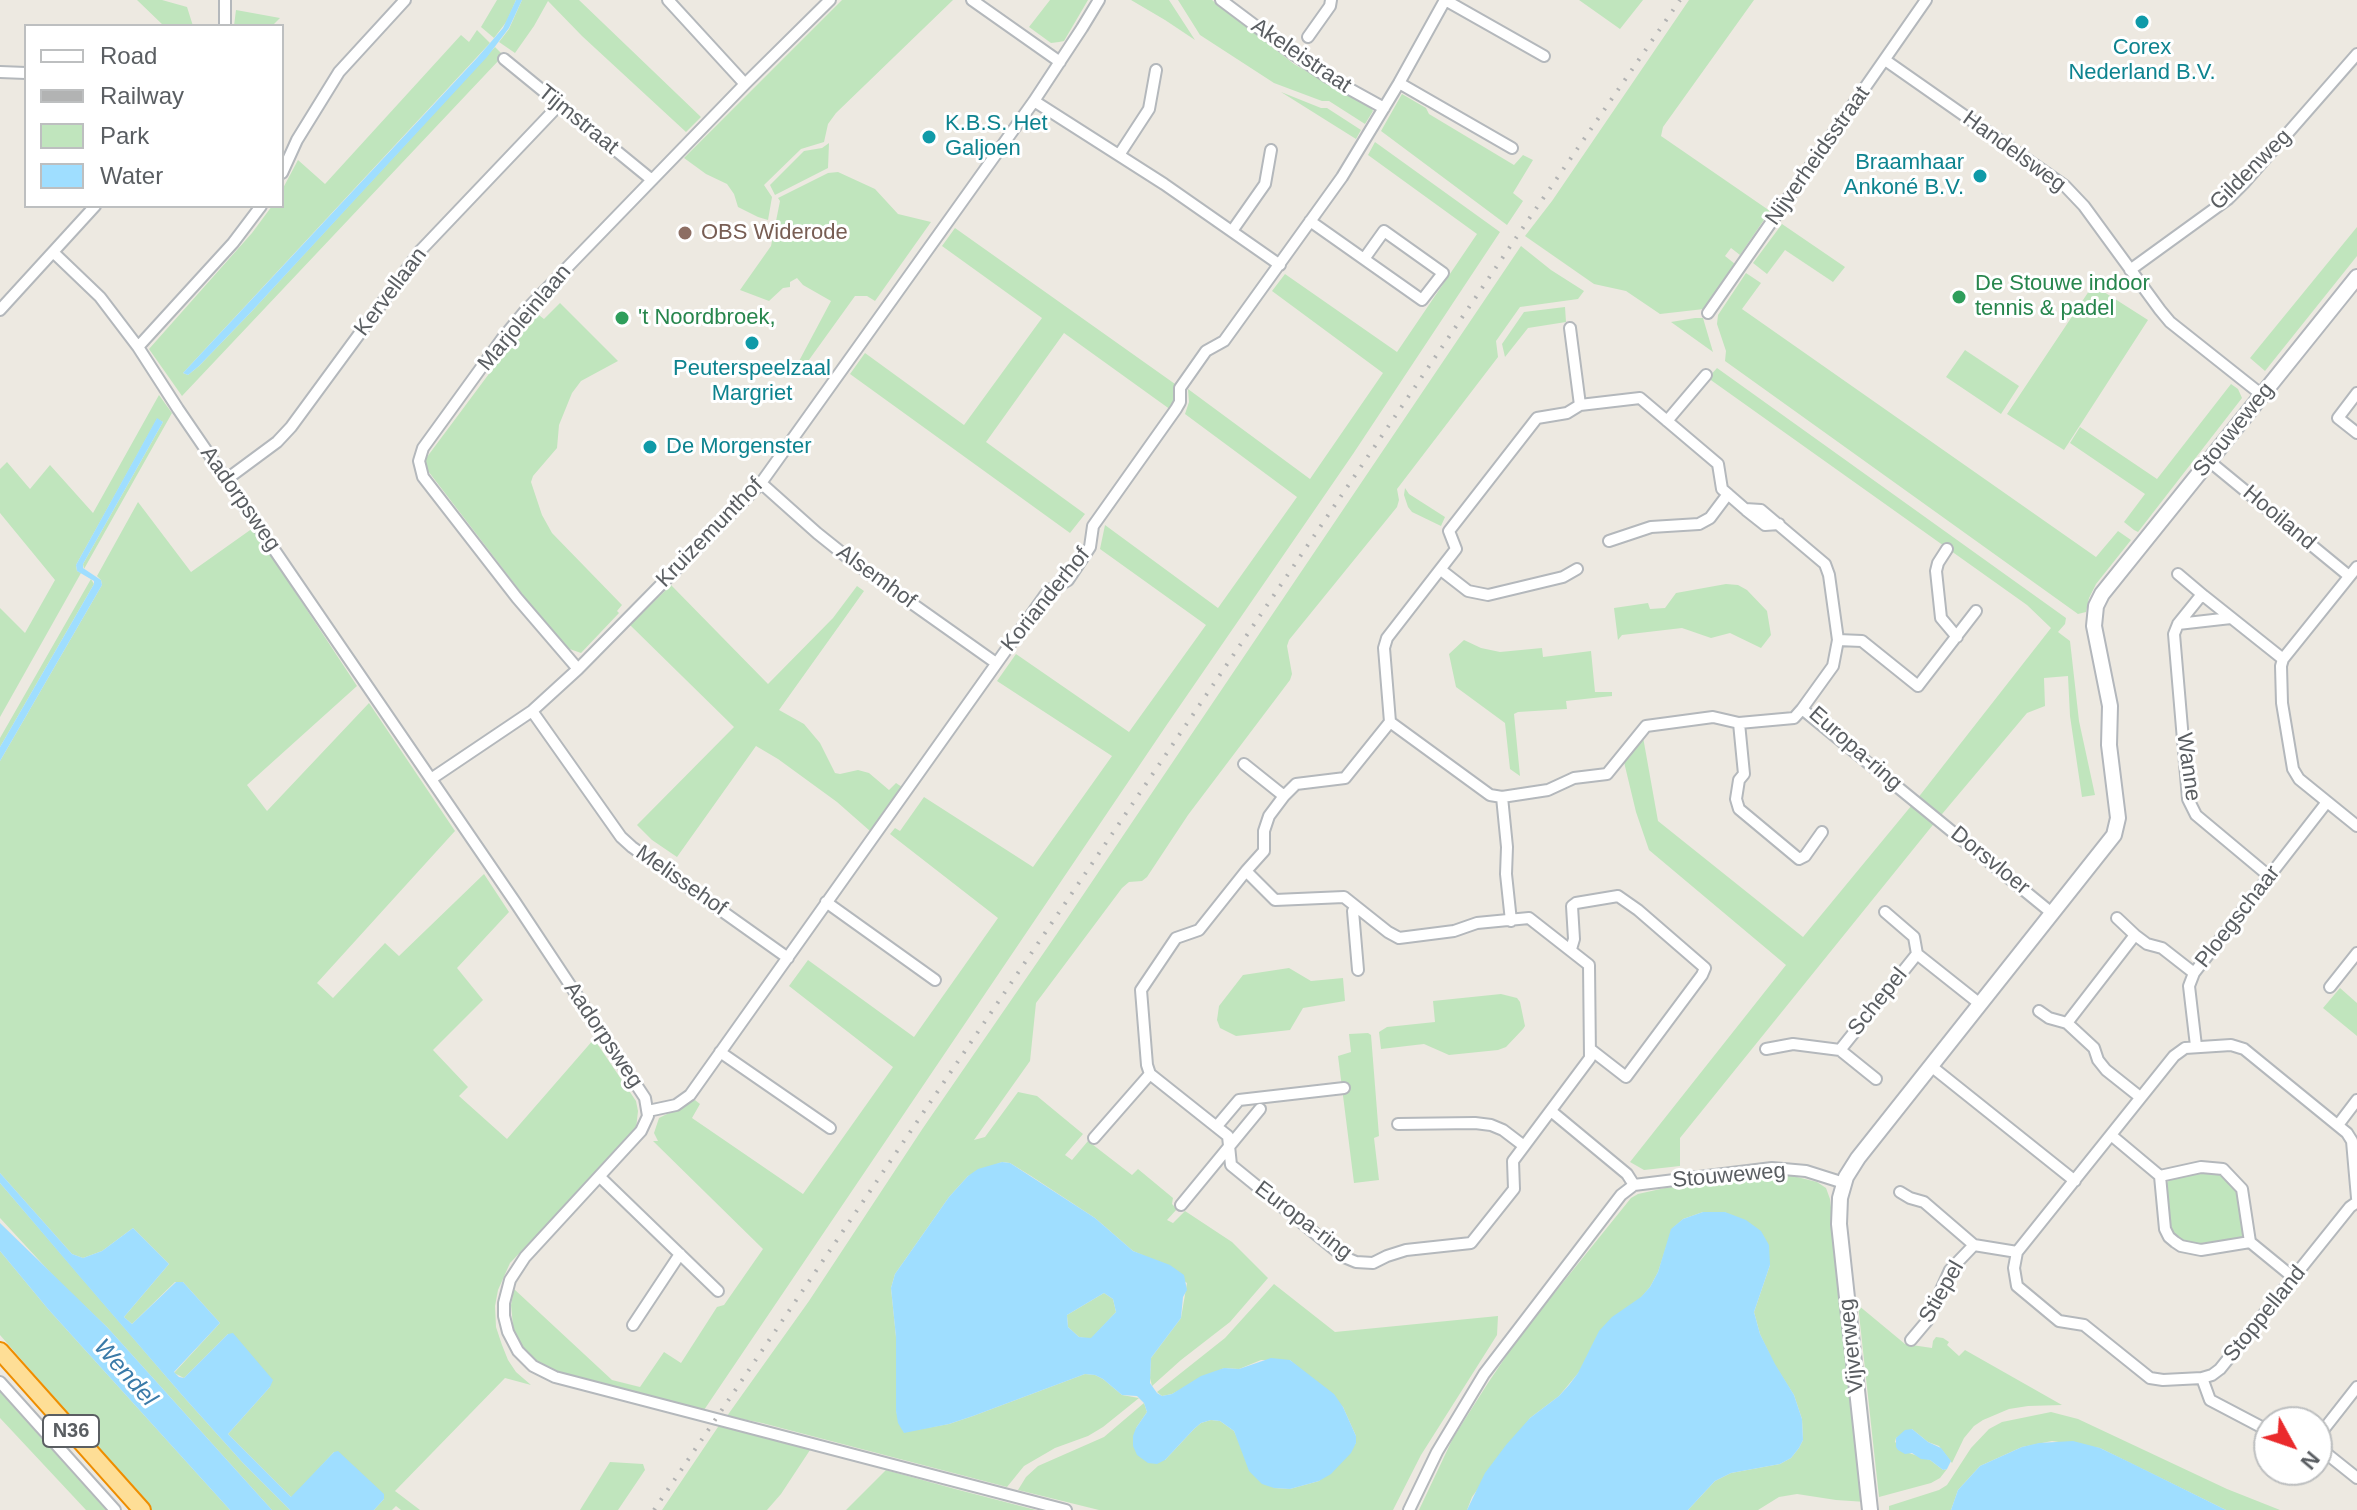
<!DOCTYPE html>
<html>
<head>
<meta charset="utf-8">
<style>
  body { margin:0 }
  #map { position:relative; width:2357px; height:1510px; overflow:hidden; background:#ede9e1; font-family:Arial,sans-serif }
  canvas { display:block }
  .legend { position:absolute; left:24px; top:24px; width:260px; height:184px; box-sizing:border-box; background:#fff; border:2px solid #bdbfc0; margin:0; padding:10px 14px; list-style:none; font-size:24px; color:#5a5e62 }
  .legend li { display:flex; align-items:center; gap:16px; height:40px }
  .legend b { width:40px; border:2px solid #bdbfc0 }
  .north { position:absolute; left:2253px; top:1406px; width:80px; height:80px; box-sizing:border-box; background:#fff; border:2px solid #bdbfc0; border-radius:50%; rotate:130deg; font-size:22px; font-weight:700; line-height:32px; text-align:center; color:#5a5e62 }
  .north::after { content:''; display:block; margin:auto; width:28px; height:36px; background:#ea2a2c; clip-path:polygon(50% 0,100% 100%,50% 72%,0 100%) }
</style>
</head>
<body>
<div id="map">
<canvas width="2357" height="1510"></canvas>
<ul class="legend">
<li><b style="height:10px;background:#fff"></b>Road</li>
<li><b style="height:10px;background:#b2b3b3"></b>Railway</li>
<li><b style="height:22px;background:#c0e5bd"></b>Park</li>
<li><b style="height:22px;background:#9fdeff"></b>Water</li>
</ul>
<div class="north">N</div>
</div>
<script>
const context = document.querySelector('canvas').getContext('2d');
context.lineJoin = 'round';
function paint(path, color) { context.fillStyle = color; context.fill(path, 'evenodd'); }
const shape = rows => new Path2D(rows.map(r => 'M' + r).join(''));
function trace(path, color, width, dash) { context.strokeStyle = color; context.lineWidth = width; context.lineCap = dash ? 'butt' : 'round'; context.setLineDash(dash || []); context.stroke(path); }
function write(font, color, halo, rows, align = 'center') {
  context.font = font + ' Arial,sans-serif'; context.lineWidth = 6; context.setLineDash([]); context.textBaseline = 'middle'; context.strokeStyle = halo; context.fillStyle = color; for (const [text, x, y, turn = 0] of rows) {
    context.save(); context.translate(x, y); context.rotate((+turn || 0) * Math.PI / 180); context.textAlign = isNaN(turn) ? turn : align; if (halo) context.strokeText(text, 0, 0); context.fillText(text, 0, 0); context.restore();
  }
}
const green = shape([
  [137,0,162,0,187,7,193,26,164,26],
  [497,0,516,0,507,21,494,38,481,27],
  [522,0,579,0,701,117,686,132,582,36,548,1,534,26,515,53,499,42,509,29],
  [842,0,953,0,836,113,828,124,824,142,801,149,764,185,772,197,768,220,758,217,738,207,734,194,727,184,706,174,684,158],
  [1050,0,1088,0,1064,41,1059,42,1051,43,1029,27],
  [1131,0,1169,0,1195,40,1165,20],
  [1178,0,1212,0,1294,64,1371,108,1373,111,1365,124,1329,101,1322,101,1274,83,1200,35],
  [1579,0,1643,0,1620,29],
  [1689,0,1754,0,1663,127,1661,136,1770,211,1740,255,1731,248,1725,256,1735,264,1704,309,1660,314,1626,291,1594,284,1525,236,1552,201],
  [236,10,280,18,272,26,234,26],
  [477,30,490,43,183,373,188,375,199,366,252,311,495,47,503,55,500,59,182,396,149,349,252,233,272,206,282,206,282,190,298,160,325,184,461,35,469,42],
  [1281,92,1321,108,1327,108,1361,130,1356,139],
  [1402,94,1426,108,1429,114,1514,165,1523,155,1533,160,1513,193,1523,201,1507,225,1381,131],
  [1375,142,1500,232,1353,454,1168,723,704,1410,680,1403,557,1375,544,1369,519,1348,514,1336,511,1305,514,1289,612,1380,640,1387,664,1352,681,1363,717,1307,724,1305,763,1249,653,1141,658,1141,654,1133,659,1118,695,1100,700,1104,692,1118,803,1194,893,1067,789,986,808,960,914,1037,998,918,890,834,895,828,900,831,924,797,1033,867,1112,756,997,681,1016,654,1129,732,1206,625,1100,549,1105,525,1218,608,1297,497,1185,414,1189,402,1188,389,1310,479,1383,373,1272,291,1285,274,1397,352,1477,234,1368,155],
  [829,143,828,168,775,195,770,185,804,151,822,148],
  [838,172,875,189,898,214,931,222,875,301,867,296,855,296,806,364,798,363,831,301,803,285,797,278,790,282,790,287,783,288,769,301,740,290,771,246,780,201,778,198,828,173],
  [1782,224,1845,267,1833,282,1785,250,1767,274,1753,263],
  [2357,227,2357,256,2265,371,2250,358],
  [955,228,1175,384,1175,405,1171,410,1064,333,986,442,1085,514,1070,533,850,374,865,353,964,425,1042,318,942,246],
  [1521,246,1551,270,1584,291,1578,299,1520,307,1496,341,1498,357,1397,489,1399,500,1397,507,1289,640,1287,646,1292,674,1290,680,1188,815,1147,877,1142,881,1129,882,1122,888,1036,1003,1030,1061,974,1140,985,1137,1018,1092,1037,1096,1083,1134,1065,1155,1072,1160,1088,1141,1132,1175,1138,1169,1173,1198,1172,1204,1177,1209,1167,1220,1173,1223,1185,1211,1232,1242,1268,1278,1230,1322,1181,1360,1152,1386,1150,1378,1151,1358,1181,1318,1187,1283,1149,1258,1133,1251,1095,1218,1031,1176,1010,1163,1002,1162,968,1176,949,1197,895,1274,891,1288,896,1337,896,1411,904,1432,949,1424,973,1416,1085,1374,1095,1375,1103,1379,1122,1395,1139,1398,1103,1427,1088,1436,1055,1448,1024,1466,1007,1487,762,1423,727,1416,809,1301,923,1128,1056,935],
  [1746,273,1761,283,1742,309,2096,557,2118,531,2131,540,2096,584,2089,598,2086,612,2078,614,1725,361,1726,351,1717,324,1718,315],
  [2093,285,2148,320,2064,450,2007,414],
  [560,303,618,361,581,381,572,393,559,425,557,448,533,476,531,482,542,515,552,533,622,605,617,611,619,613,581,653,564,647,553,634,425,467,424,461,535,312,544,319],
  [1565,307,1566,322,1528,328,1505,357,1502,344,1524,312],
  [1695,318,1703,318,1713,352,1671,322],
  [1965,350,2019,386,2001,414,1946,377],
  [1717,368,2066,618,2065,624,2058,632,2070,641,2079,721,2095,795,2082,797,2070,716,2068,676,2044,678,2045,706,2027,713,1932,826,1680,1138,1680,1166,1644,1170,1630,1162,1786,965,1649,850,1636,812,1624,762,1643,737,1658,821,1803,937,1921,794,2051,628,2027,605,1708,378],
  [2231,384,2238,389,2242,398,2138,532,2134,530,2124,522,2145,494,2070,443,2080,427,2157,479],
  [159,395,172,413,84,569,83,564,163,422,157,419,76,565,77,571,81,573,0,717,0,608,25,633,55,580,0,513,0,469,7,462,30,489,50,465,93,513],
  [1405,488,1409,494,1445,517,1441,526,1412,512,1408,507,1404,495],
  [138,502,191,572,253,528,357,686,247,785,267,811,369,703,455,831,317,983,333,998,385,943,399,956,484,874,509,912,457,968,483,1000,433,1050,468,1087,459,1096,507,1139,594,1039,636,1101,638,1111,636,1129,632,1135,510,1263,498,1290,495,1306,496,1327,502,1345,508,1360,516,1372,531,1385,505,1378,395,1491,420,1510,401,1510,396,1506,392,1510,374,1510,384,1499,334,1452,292,1498,228,1434,270,1387,228,1334,184,1378,174,1373,220,1323,183,1282,175,1282,132,1324,124,1317,169,1264,133,1228,102,1251,83,1258,72,1254,0,1173,0,761,102,585,101,580,97,576],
  [91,579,94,584,0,747,0,738],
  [1726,584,1738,585,1747,590,1767,611,1771,635,1761,648,1730,633,1711,638,1682,628,1622,635,1618,640,1614,608,1648,603,1650,609,1665,608,1676,593],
  [671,585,768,684,833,618,857,586,864,591,779,710,804,724,820,743,835,773,840,774,858,770,869,773,889,790,896,783,902,787,870,831,837,802,778,759,756,746,677,857,652,840,637,825,734,727,630,625],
  [1464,640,1481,648,1500,652,1542,648,1543,657,1591,651,1595,692,1612,692,1612,696,1566,701,1567,709,1518,712,1514,714,1520,776,1510,769,1505,723,1456,687,1449,654],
  [1289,968,1311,981,1343,978,1345,1001,1303,1008,1290,1030,1236,1036,1220,1028,1217,1020,1219,1006,1243,975],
  [2340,988,2357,1003,2357,1036,2323,1008],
  [1501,994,1517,998,1520,1002,1525,1026,1523,1029,1506,1047,1498,1050,1449,1055,1424,1044,1381,1049,1379,1032,1387,1027,1435,1022,1433,1001],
  [1368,1033,1371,1035,1379,1136,1374,1138,1379,1180,1354,1183,1338,1056,1351,1052,1349,1034],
  [2209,1172,2221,1175,2236,1190,2239,1199,2243,1238,2185,1245,2171,1233,2166,1184,2171,1178],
  [1785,1174,1817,1182,1826,1188,1830,1199,1866,1502,1836,1500,1797,1494,1779,1497,1758,1510,1688,1510,1715,1481,1731,1473,1780,1464,1791,1458,1799,1448,1803,1440,1802,1419,1794,1395,1774,1364,1760,1334,1754,1312,1770,1265,1725,1212,1703,1212,1683,1219,1672,1229,1658,1272,1650,1287,1559,1396,1530,1418,1472,1497,1467,1510,1419,1510,1453,1438,1488,1383,1519,1337,1631,1198,1638,1194,1665,1188],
  [0,1183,182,1395,243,1463,290,1510,272,1510,107,1327,61,1284,0,1218],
  [0,1251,48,1309,230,1510,152,1510,0,1335],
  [1274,1284,1335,1332,1498,1316,1497,1335,1421,1455,1393,1510,1099,1510,1018,1490,1026,1477,1038,1466,1104,1437,1144,1403,1147,1412,1136,1428,1165,1460,1194,1429,1201,1423,1211,1420,1220,1421,1234,1431,1239,1442,1274,1488,1290,1489,1319,1481,1356,1443,1356,1436,1343,1407,1290,1360,1261,1360,1239,1369,1224,1368,1172,1394,1162,1396,1157,1392,1225,1338],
  [1104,1293,1113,1299,1116,1312,1091,1339,1079,1337,1068,1327,1067,1315],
  [1858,1305,1905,1344,1932,1348,1933,1341,1936,1337,1943,1338,1949,1342,1947,1345,1959,1356,1965,1350,2062,1405,2028,1406,2009,1409,1983,1420,1974,1426,1964,1438,1952,1463,1939,1446,1928,1442,1912,1429,1896,1438,1895,1442,1909,1453,1930,1460,1943,1470,1947,1469,1940,1478,1931,1483,1879,1497],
  [0,1392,19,1413,106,1510,86,1510,0,1418],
  [2051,1412,2078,1419,2227,1489,2280,1510,2226,1510,2100,1448,2052,1441,2022,1447,1980,1466,1958,1490,1951,1510,1889,1510,1889,1506,1939,1490,1947,1485,1971,1448,1989,1429,2002,1422],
  [720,1424,810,1450,781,1494,767,1510,662,1510],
  [610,1462,643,1464,645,1470,618,1510,580,1510],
  [886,1470,955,1489,1036,1510,846,1510]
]);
const water = shape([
  [516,0,522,0,509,28,487,57,252,311,199,366,188,375,183,373,477,58,503,28],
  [157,418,163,422,83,564,83,568,101,580,102,585,0,761,0,747,94,584,94,581,77,571,76,565],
  [1002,1162,1010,1163,1095,1218,1133,1251,1170,1265,1184,1275,1187,1290,1183,1297,1181,1318,1151,1358,1150,1383,1157,1393,1162,1396,1172,1394,1201,1376,1224,1368,1239,1369,1271,1358,1290,1360,1334,1394,1343,1407,1356,1436,1356,1443,1351,1453,1331,1474,1319,1481,1290,1489,1274,1488,1262,1484,1249,1471,1234,1431,1220,1421,1211,1420,1201,1423,1194,1429,1165,1460,1157,1464,1148,1463,1137,1455,1133,1446,1133,1436,1136,1428,1147,1412,1144,1403,1137,1396,1122,1395,1103,1379,1095,1375,1085,1374,973,1416,949,1424,904,1433,898,1423,896,1411,896,1337,891,1288,895,1274,949,1197,968,1176,978,1169],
  [1104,1293,1113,1299,1116,1312,1091,1338,1079,1337,1068,1327,1067,1315],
  [0,1173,72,1254,83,1258,102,1251,133,1228,169,1264,124,1317,132,1324,176,1282,183,1282,220,1323,174,1372,179,1377,184,1378,228,1334,233,1333,273,1380,270,1387,228,1434,291,1497,334,1452,338,1451,384,1494,384,1499,374,1510,290,1510,243,1463,182,1395,81,1278,0,1183],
  [1703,1212,1725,1212,1746,1220,1761,1231,1769,1245,1770,1265,1754,1312,1760,1334,1775,1364,1794,1395,1802,1419,1803,1440,1799,1448,1791,1458,1780,1464,1731,1473,1715,1481,1688,1510,1467,1510,1485,1473,1506,1445,1530,1418,1559,1396,1569,1385,1578,1373,1599,1331,1612,1317,1641,1297,1650,1287,1658,1272,1671,1229,1683,1219],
  [0,1223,107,1327,272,1510,230,1510,48,1309,0,1251],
  [1912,1429,1928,1442,1941,1448,1951,1461,1947,1469,1943,1470,1930,1460,1921,1459,1912,1453,1905,1454,1898,1450,1896,1447,1896,1438,1905,1430],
  [2073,1441,2100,1448,2129,1462,2226,1510,1951,1510,1958,1490,1980,1466,2022,1447,2039,1443]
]);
const minor = shape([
  [668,0,745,84],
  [972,0,1060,62],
  [1221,0,1293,54,1326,76,1384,108],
  [1445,0,1544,56],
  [225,26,225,0],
  [1308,37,1330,6,1331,0],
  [504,59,652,180],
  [1885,60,2065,186,2084,206,2160,310,2170,322,2262,395],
  [0,72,26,73],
  [1399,83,1512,148],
  [1034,101,1164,184,1280,265],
  [1119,155,1149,109,1156,70],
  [282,173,297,140,339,72,405,0],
  [1310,221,1422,300,1443,273,1384,231,1364,259],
  [1232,231,1265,184,1271,150],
  [53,252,100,297,138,347,178,409,515,902,645,1098,648,1116,641,1131,525,1257,510,1280,504,1303,504,1316,508,1332,518,1351,533,1366,555,1377,1066,1510],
  [2130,270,2228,199,2245,182,2357,54],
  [0,310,95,206],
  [1708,313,1926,0],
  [1570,328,1580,405],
  [138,347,233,243,261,206],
  [2357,393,2338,418,2357,433],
  [1667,421,1706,375],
  [2209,461,2349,576],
  [227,479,277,442,291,427,421,250,559,105],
  [761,483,817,533,852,561,996,663],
  [1746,510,1765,525,1779,524],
  [1609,541,1651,527,1699,524,1710,518,1728,494],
  [1947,549,1938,563,1936,571,1941,618,1957,637],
  [2357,567,2283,659,2281,666,2282,703,2293,769,2299,779,2357,826],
  [1441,570,1468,591,1488,595,1563,577,1577,569],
  [2178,574,2204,596],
  [2178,624,2231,618],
  [1838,640,1862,641,1918,686,1976,611],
  [578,669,517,598,423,477,419,461,423,448,502,339,526,310,745,84,830,0],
  [532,711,621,837,632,847,788,958],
  [1390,722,1490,795,1502,797,1507,847,1506,874,1511,921],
  [1739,723,1744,774,1739,780,1736,799,1739,809,1799,859,1805,856,1822,832],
  [1244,764,1284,796],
  [431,779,532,711,578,669,761,483,1034,101,1082,28,1099,0],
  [1502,797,1548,790,1574,778,1607,774,1646,726,1713,717,1739,723,1794,718,1802,709],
  [1246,871,1275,900,1344,897,1388,932,1399,938,1454,931,1477,923,1529,918,1589,965,1590,1058,1513,1161,1514,1189,1471,1243,1406,1250,1387,1256,1373,1263,1356,1262,1344,1257,1231,1165,1228,1136,1150,1074,1147,1065,1141,990,1176,938,1199,930,1246,871,1264,851,1264,831,1269,816,1284,796,1296,784,1345,778,1390,722,1384,648,1387,638,1456,549,1449,531,1537,418,1567,413,1580,405,1640,398,1718,464,1722,489,1745,509,1761,510,1825,564,1829,575,1838,640,1833,666,1802,709,2053,914],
  [2269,876,2196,815,2188,799,2174,634,2178,624,2199,598,2204,596,2283,659],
  [826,902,935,980],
  [1356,907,1353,911,1358,970],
  [1885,912,1914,937,1917,954,1980,1004],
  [2117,918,2135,935],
  [1571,949,1574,939,1572,906,1576,903,1618,896,1638,910,1705,968,1702,975,1626,1077,1590,1049],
  [2330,987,2357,953],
  [2039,1011,2049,1018,2067,1023],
  [2196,1046,2189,986,2194,973,2327,802],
  [1766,1049,1793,1044,1840,1050,1917,954],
  [1840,1050,1876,1079],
  [720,1052,830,1128],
  [1931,1066,2075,1181],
  [2140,1097,2106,1070,2098,1060,2094,1048,2067,1023,2135,935,2147,944,2162,948,2194,973],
  [648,1111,676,1105,690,1095,1048,591,1068,580,1090,547,1093,526,1176,409,1180,402,1180,388,1206,351,1224,341,1342,177,1399,83,1445,0],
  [1551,1111,1627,1174,1634,1185],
  [1398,1124,1475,1123,1491,1125,1503,1130,1524,1146],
  [2338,1125,2357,1100],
  [1217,1126,1239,1100,1344,1088],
  [2111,1135,2160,1176,2201,1167,2223,1169,2242,1189,2250,1242],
  [1094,1138,1150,1074],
  [2160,1176,2165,1229,2169,1237,2175,1242,2181,1246,2201,1250,2250,1242,2294,1278],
  [600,1177,718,1291],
  [1900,1192,1910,1198,1924,1202,1974,1245,2017,1252],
  [2357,1198,2352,1141,2347,1133,2244,1049,2231,1045,2185,1048,2174,1056,2017,1252,2014,1268,2017,1286,2059,1321,2084,1325,2150,1378,2163,1380,2202,1378,2212,1375,2220,1369,2350,1207,2357,1202],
  [1181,1205,1260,1109],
  [633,1325,680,1254],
  [1911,1340,1927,1321,1950,1270,1974,1245],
  [2202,1378,2210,1400,2269,1431],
  [0,1382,115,1510],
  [2317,1438,2357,1387],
  [2317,1446,2357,1478],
  [1409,1510,1437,1452,1484,1374,1621,1195,1634,1185,1772,1168,1806,1171,1844,1183]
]);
const secondary = shape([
  [1870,1510,1839,1224,1840,1198,1846,1177,1858,1158,2114,835,2118,818,2109,745,2110,706,2094,626,2096,606,2102,594,2357,277]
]);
const trunk = shape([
  [0,1351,142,1510]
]);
const rail = shape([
  [654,1510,1522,229,1680,0]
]);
const markers = [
  [2142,22,8,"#0f9aa8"],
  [929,137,8,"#0f9aa8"],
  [1980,176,8,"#0f9aa8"],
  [685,233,8,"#8d6e63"],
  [1959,297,8,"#2e9e5b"],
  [622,318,8,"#2e9e5b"],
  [752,343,8,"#0f9aa8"],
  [650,447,8,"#0f9aa8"]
];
const shields = [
  [71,1431,56]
];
const shieldNames = [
  ["N36",71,1431]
];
const cultureNames = [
  ["Corex",2142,48],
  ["Nederland B.V.",2142,73],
  ["K.B.S. Het",945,124,"left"],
  ["Galjoen",945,149,"left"],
  ["Braamhaar",1964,163,"right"],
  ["Ankoné B.V.",1964,188,"right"],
  ["Peuterspeelzaal",752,369],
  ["Margriet",752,394],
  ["De Morgenster",666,447,"left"]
];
const streetNames = [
  ["Akeleistraat",1301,56,34],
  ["Tijmstraat",578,120,39],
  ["Handelsweg",2014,152,36],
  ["Nijverheidsstraat",1818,156,-55],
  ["Gildenweg",2251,170,-45],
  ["Kervellaan",391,292,-53],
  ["Marjoleinlaan",525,318,-50],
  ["Stouweweg",2234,430,-51],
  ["Aadorpsweg",240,499,55],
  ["Hooiland",2279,518,40],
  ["Kruizemunthof",710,533,-46],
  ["Alsemhof",876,577,36],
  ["Korianderhof",1046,600,-51],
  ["Europa-ring",1855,749,41],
  ["Wanne",2188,767,82],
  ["Dorsvloer",1990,861,39],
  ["Melissehof",681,881,35],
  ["Ploegschaar",2238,917,-52],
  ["Schepel",1878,1002,-51],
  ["Aadorpsweg",603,1035,56],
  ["Stouweweg",1729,1176,-5],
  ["Europa-ring",1303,1221,37],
  ["Stiepel",1942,1292,-60],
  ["Stoppelland",2265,1314,-51],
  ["Vijverweg",1852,1346,-96]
];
const educationNames = [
  ["OBS Widerode",701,233]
];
const leisureNames = [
  ["De Stouwe indoor",1975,284],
  ["tennis & padel",1975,309],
  ["'t Noordbroek,",638,318]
];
const waterNames = [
  ["Wendel",125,1373,48]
];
paint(green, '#c0e5bd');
paint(water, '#9fdeff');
trace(minor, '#b4b8bc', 14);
trace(secondary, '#b3b7bc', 18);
trace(trunk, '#ee8e00', 20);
trace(minor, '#fff', 10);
trace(secondary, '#fff', 14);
trace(trunk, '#fede96', 16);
trace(rail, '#b2b3b3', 4, [2, 10]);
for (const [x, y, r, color] of markers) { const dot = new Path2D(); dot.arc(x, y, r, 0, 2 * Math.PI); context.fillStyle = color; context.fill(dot); trace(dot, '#fff', 3); }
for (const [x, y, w] of shields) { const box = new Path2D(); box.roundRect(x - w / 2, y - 16, w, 32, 6); context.fillStyle = '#fff'; context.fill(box); trace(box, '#5a5e62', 2); }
write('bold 20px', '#5a5e62', null, shieldNames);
write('22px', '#0d838f', '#fff', cultureNames);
write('22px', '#5a5e62', '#fff', streetNames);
write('22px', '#785e54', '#fff', educationNames, 'left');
write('22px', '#27864d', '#fff', leisureNames, 'left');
write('italic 24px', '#3a7aa8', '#fff', waterNames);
</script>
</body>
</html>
